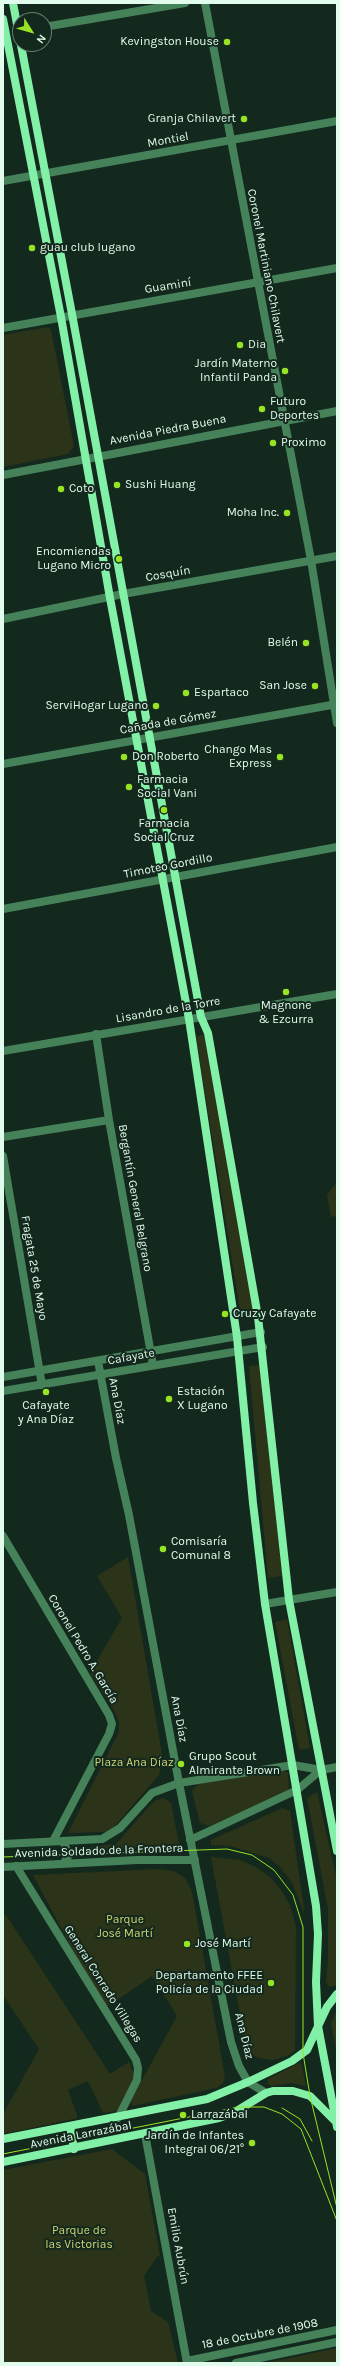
<!DOCTYPE html>
<html>
<head>
<meta charset="utf-8">
<style>
  body { margin:0 }
  #map { position:relative; width:340px; height:2366px; overflow:hidden; background:#14291e; font-family:Karla,sans-serif }
  canvas { display:block }
  .frame { position:absolute; inset:0; border:4px solid #e1fbec; pointer-events:none }
  .north { position:absolute; left:12px; top:12px; width:40px; height:40px; box-sizing:border-box; background:#14291e; border:1px solid #667d70; border-radius:50%; rotate:127deg; font-size:11px; font-weight:700; line-height:16px; text-align:center; color:#e1fbec }
  .north::after { content:''; display:block; margin:auto; width:14px; height:18px; background:#96e424; clip-path:polygon(50% 0,100% 100%,50% 72%,0 100%) }
</style>
</head>
<body>
<div id="map">
<canvas width="340" height="2366"></canvas>
<div class="frame"></div>
<div class="north">N</div>
</div>
<script>
const context = document.querySelector('canvas').getContext('2d');
context.lineJoin = 'round';
function paint(path, color) { context.fillStyle = color; context.fill(path, 'evenodd'); }
const shape = rows => new Path2D(rows.map(r => 'M' + r).join(''));
function trace(path, color, width, dash) { context.strokeStyle = color; context.lineWidth = width; context.lineCap = dash ? 'butt' : 'round'; context.setLineDash(dash || []); context.stroke(path); }
function write(font, color, halo, rows, align = 'center') {
  context.font = font + ' Karla,sans-serif'; context.lineWidth = 4; context.setLineDash([]); context.textBaseline = 'middle'; context.strokeStyle = halo; context.fillStyle = color; for (const [text, x, y, turn = 0] of rows) {
    context.save(); context.translate(x, y); context.rotate((+turn || 0) * Math.PI / 180); context.textAlign = isNaN(turn) ? turn : align; if (halo) context.strokeText(text, 0, 0); context.fillText(text, 0, 0); context.restore();
  }
}
const green = shape([
  [48,327,51,330,74,446,68,454,3,467,3,335],
  [204,1034,254,1313,241,1316,196,1037],
  [337,1182,337,1216,331,1217,327,1195],
  [260,1365,282,1576,268,1578,249,1366],
  [128,1557,163,1760,159,1775,113,1828,104,1832,68,1833,119,1732,119,1722,116,1714,90,1673,122,1618,97,1576],
  [287,1619,310,1748,299,1750,275,1622],
  [282,1769,288,1773,289,1789,286,1793,209,1826,200,1823,192,1791,198,1784],
  [317,1792,337,1880,337,1985,330,1987,326,1984,328,1959,328,1909,307,1798],
  [163,1798,171,1803,179,1844,75,1853,72,1849,116,1844,154,1801],
  [282,1808,290,1811,305,1916,292,1883,281,1868,269,1858,231,1846,211,1845,211,1840],
  [211,1857,240,1860,256,1867,270,1877,281,1890,290,1905,296,1927,295,2051,287,2056,273,2060,258,2058,249,2052,245,2042],
  [159,1869,174,1871,186,1879,192,1892,225,2077,223,2083,217,2088,132,2106,131,2100,177,2016,152,1976,104,2009,33,1875],
  [3,1915,6,1915,110,2074,129,2062,133,2072,134,2080,117,2111,103,2113,88,2081,68,2090,78,2118,3,2134,3,2114,39,2049,3,1995],
  [337,2010,337,2056,331,2023],
  [301,2062,306,2086,291,2083,272,2086,268,2084,268,2079],
  [112,2149,145,2174,160,2256,157,2257,144,2276,151,2311,168,2322,178,2363,3,2363,3,2170],
  [337,2348,337,2363,265,2363,290,2358]
]);
const minor = shape([
  [44,27,185,3],
  [3,181,337,121],
  [3,328,337,268],
  [3,475,337,411],
  [3,619,123,594,337,556],
  [3,909,337,847],
  [96,1034,109,1120,153,1365],
  [3,1137,109,1120],
  [3,1156,42,1385],
  [3,1536,109,1715,112,1724,109,1734,53,1841],
  [321,1770,337,1767],
  [16,1866,136,2060,138,2068,137,2080,118,2118],
  [145,2134,187,2363],
  [187,2361,337,2330],
  [236,2363,337,2342]
]);
const tertiary = shape([
  [205,3,311,560,337,723],
  [3,764,337,704],
  [3,1051,337,994],
  [98,1361,116,1458,129,1515,179,1783,231,2042,239,2066,248,2082,266,2093],
  [3,1377,261,1332],
  [3,1391,263,1347],
  [265,1604,337,1592],
  [190,1840,297,1790,321,1770],
  [63,1841,69,1855,63,1864],
  [3,1844,102,1839,120,1828,152,1793,179,1783,293,1765,321,1770],
  [3,1867,137,1860,195,1860]
]);
const secondary = shape([
  [13,3,72,314,201,1017,208,1033,258,1317,289,1600,337,1851],
  [3,19,61,317,110,598,189,1019,237,1337,253,1503,265,1604,316,1906,318,1934,316,1982,318,2026,337,2127],
  [70,2126,74,2149],
  [3,2139,207,2099,248,2082,292,2061,307,2050,327,2007,337,1994],
  [3,2162,219,2118,235,2112,266,2093,273,2091,293,2091,310,2096,335,2121]
]);
const tram = shape([
  [3,1857,227,1849,252,1855,274,1870,293,1895,303,1927,303,2053,310,2096,337,2208],
  [282,2108,300,2119,312,2141],
  [3,2154,239,2107,264,2107,282,2114,301,2129,337,2221]
]);
const markers = [
  [227,42,4,"#96e424"],
  [244,119,4,"#96e424"],
  [32,248,4,"#96e424"],
  [240,345,4,"#96e424"],
  [285,371,4,"#96e424"],
  [262,409,4,"#96e424"],
  [273,443,4,"#96e424"],
  [117,485,4,"#96e424"],
  [61,489,4,"#96e424"],
  [287,513,4,"#96e424"],
  [119,559,4,"#96e424"],
  [306,643,4,"#96e424"],
  [315,686,4,"#96e424"],
  [186,693,4,"#96e424"],
  [156,706,4,"#96e424"],
  [124,757,4,"#96e424"],
  [280,757,4,"#96e424"],
  [129,787,4,"#96e424"],
  [164,810,4,"#96e424"],
  [286,992,4,"#96e424"],
  [225,1314,4,"#96e424"],
  [46,1392,4,"#96e424"],
  [169,1399,4,"#96e424"],
  [163,1549,4,"#96e424"],
  [181,1764,4,"#96e424"],
  [187,1944,4,"#96e424"],
  [271,1983,4,"#96e424"],
  [183,2115,4,"#96e424"],
  [252,2143,4,"#96e424"]
];
const poiNames = [
  ["Kevingston House",219,42,"right"],
  ["Granja Chilavert",236,119,"right"],
  ["guau club lugano",40,248],
  ["Dia",248,345],
  ["Jardín Materno",277,364,"right"],
  ["Infantil Panda",277,378,"right"],
  ["Futuro",270,402],
  ["Deportes",270,416],
  ["Proximo",281,443],
  ["Sushi Huang",125,485],
  ["Coto",69,489],
  ["Moha Inc.",279,513,"right"],
  ["Encomiendas",111,552,"right"],
  ["Lugano Micro",111,566,"right"],
  ["Belén",298,643,"right"],
  ["San Jose",307,686,"right"],
  ["Espartaco",194,693],
  ["ServiHogar Lugano",148,706,"right"],
  ["Chango Mas",272,750,"right"],
  ["Express",272,764,"right"],
  ["Don Roberto",132,757],
  ["Farmacia",137,780],
  ["Social Vani",137,794],
  ["Farmacia",164,824,"center"],
  ["Social Cruz",164,838,"center"],
  ["Magnone",286,1006,"center"],
  ["& Ezcurra",286,1020,"center"],
  ["Cruz y Cafayate",233,1314],
  ["Estación",177,1392],
  ["X Lugano",177,1406],
  ["Cafayate",46,1406,"center"],
  ["y Ana Díaz",46,1420,"center"],
  ["Comisaría",171,1542],
  ["Comunal 8",171,1556],
  ["Grupo Scout",189,1757],
  ["Almirante Brown",189,1771],
  ["José Martí",195,1944],
  ["Departamento FFEE",263,1976,"right"],
  ["Policía de la Ciudad",263,1990,"right"],
  ["Larrazábal",191,2115],
  ["Jardín de Infantes",244,2136,"right"],
  ["Integral 06/21°",244,2150,"right"]
];
const streetNames = [
  ["Montiel",168,140,-10],
  ["Coronel Martiniano Chilavert",266,266,79],
  ["Guaminí",168,286,-9],
  ["Avenida Piedra Buena",168,430,-11],
  ["Cosquín",168,574,-10],
  ["Cañada de Gómez",168,722,-10],
  ["Timoteo Gordillo",168,866,-11],
  ["Lisandro de la Torre",168,1010,-10],
  ["Bergantín General Belgrano",135,1198,80],
  ["Fragata 25 de Mayo",34,1268,80],
  ["Cafayate",131,1357,-10],
  ["Ana Díaz",117,1401,79],
  ["Coronel Pedro A. García",83,1649,59],
  ["Ana Díaz",179,1719,79],
  ["Avenida Soldado de la Frontera",99,1851,-2],
  ["General Conrado Villegas",103,1984,58],
  ["Ana Díaz",244,2036,76],
  ["Avenida Larrazábal",81,2135,-11],
  ["Emilio Aubrún",178,2246,80],
  ["18 de Octubre de 1908",260,2334,-11]
];
const parkNames = [
  ["Plaza Ana Díaz",134,1763],
  ["Parque",125,1920],
  ["José Martí",125,1934],
  ["Parque de",79,2231],
  ["las Victorias",79,2245]
];
paint(green, '#2b3318');
trace(minor, '#45825a', 8);
trace(tertiary, '#45825a', 8);
trace(secondary, '#83f0a7', 8);
trace(tram, '#96e424', 1);
for (const [x, y, r, color] of markers) { const dot = new Path2D(); dot.arc(x, y, r, 0, 2 * Math.PI); context.fillStyle = color; context.fill(dot); trace(dot, '#14291e', 1.5); }
write('12px', '#e1fbec', '#14291e', poiNames, 'left');
write('12px', '#e1fbec', '#14291e', streetNames);
write('12px', '#ced474', '#14291e', parkNames);
</script>
</body>
</html>
